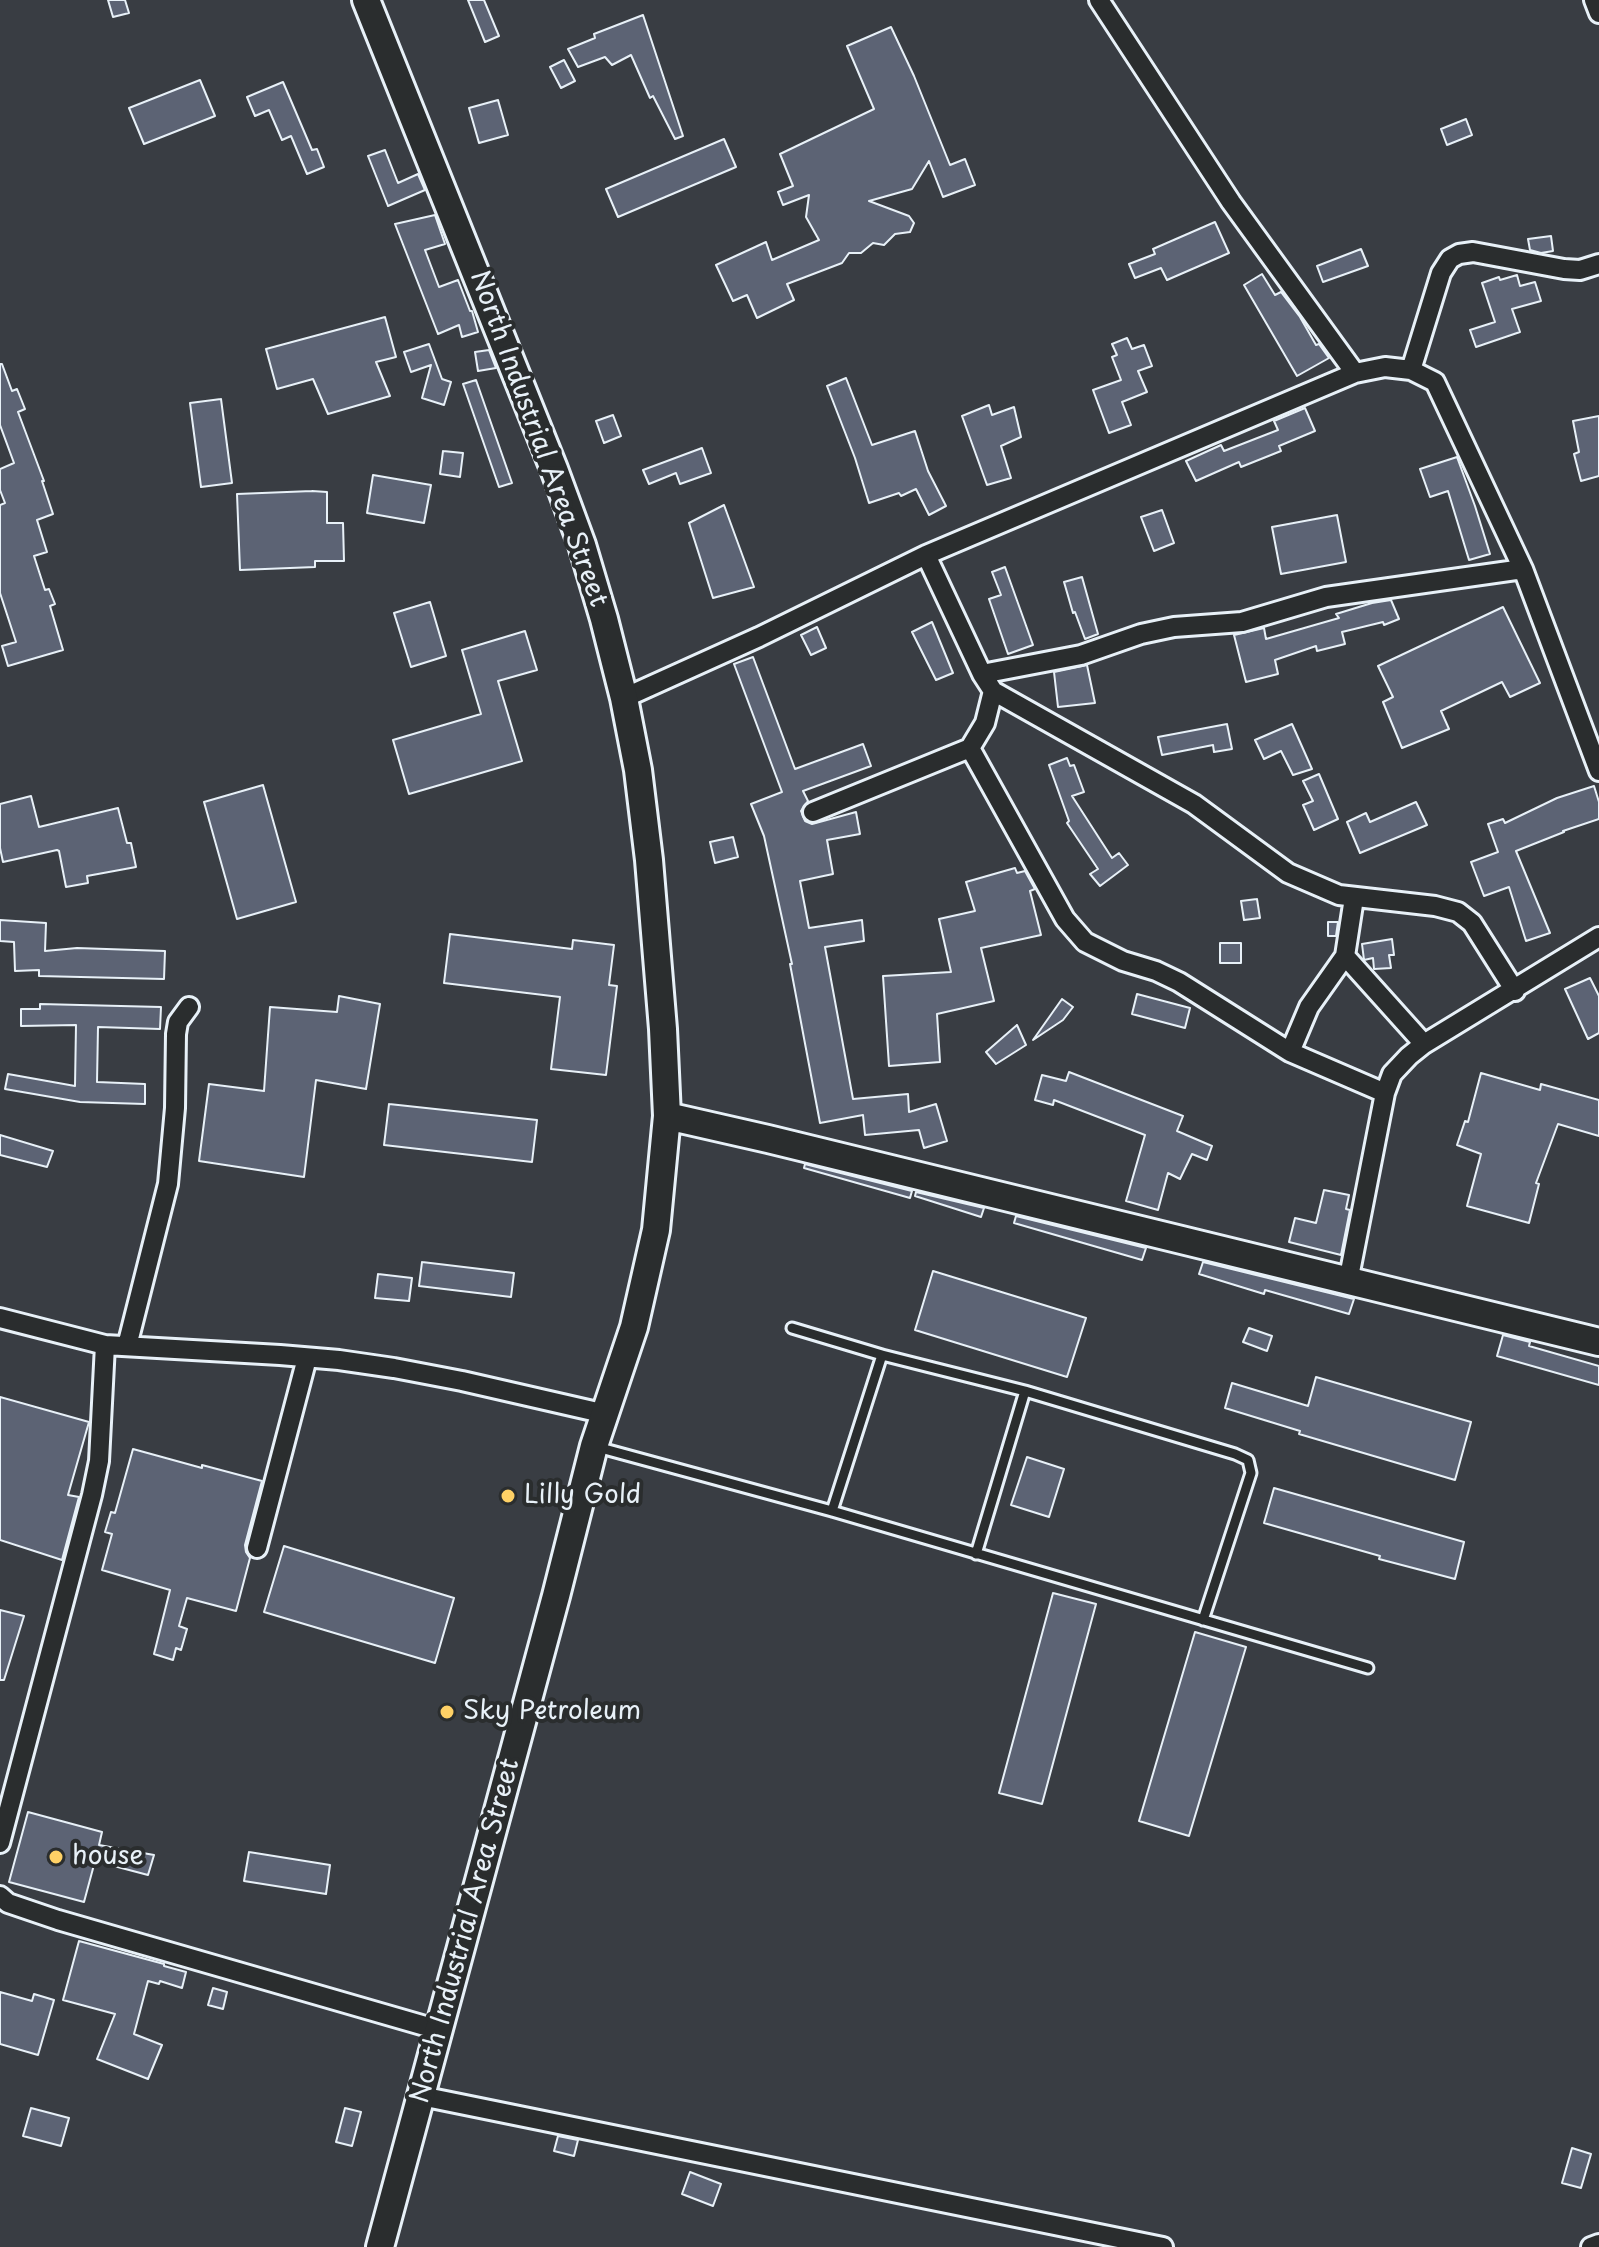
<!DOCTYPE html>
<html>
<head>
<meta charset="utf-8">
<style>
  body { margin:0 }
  canvas { display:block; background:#393d43 }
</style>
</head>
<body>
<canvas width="1599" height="2247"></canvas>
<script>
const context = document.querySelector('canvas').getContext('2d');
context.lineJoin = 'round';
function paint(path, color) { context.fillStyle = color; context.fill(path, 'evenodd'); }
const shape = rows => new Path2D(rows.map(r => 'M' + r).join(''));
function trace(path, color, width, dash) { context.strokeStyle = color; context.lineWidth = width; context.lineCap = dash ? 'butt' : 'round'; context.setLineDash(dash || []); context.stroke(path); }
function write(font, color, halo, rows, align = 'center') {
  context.font = font + ' "Playpen Sans",sans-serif'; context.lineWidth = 8; context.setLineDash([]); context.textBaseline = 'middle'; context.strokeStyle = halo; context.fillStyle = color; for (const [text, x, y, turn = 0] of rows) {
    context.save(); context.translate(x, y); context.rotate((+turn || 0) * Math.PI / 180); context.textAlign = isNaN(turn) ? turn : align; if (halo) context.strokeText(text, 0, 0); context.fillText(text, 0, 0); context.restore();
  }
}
const building = shape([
  [108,0,125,0,129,13,113,17,108,0],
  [468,0,484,0,499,36,485,42,468,0],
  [643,15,683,136,675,139,653,96,650,98,631,55,612,65,605,57,578,67,568,49,595,38,594,34,643,15],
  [891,27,914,76,950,165,965,159,975,185,943,197,929,161,912,189,869,201,909,216,914,223,910,232,895,234,884,245,873,243,861,253,849,253,842,263,787,284,794,300,757,318,747,295,733,301,716,265,766,242,772,260,819,240,806,217,809,195,783,205,778,192,793,186,780,154,874,109,847,46,891,27],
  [564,60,575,81,561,88,550,67,564,60],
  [200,80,215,116,144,144,129,108,200,80],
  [283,82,312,150,317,149,324,167,307,174,291,136,282,140,269,110,255,116,247,97,283,82],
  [498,100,508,135,479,143,469,108,498,100],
  [1466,119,1472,135,1447,145,1441,129,1466,119],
  [724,139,736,167,618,217,606,189,724,139],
  [385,150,398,183,418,174,425,190,388,206,368,156,385,150],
  [435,215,445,244,425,250,439,287,458,280,470,311,472,311,478,332,462,337,459,325,438,334,395,224,435,215],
  [1215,222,1229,253,1167,280,1161,268,1135,278,1129,264,1155,254,1153,249,1215,222],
  [1551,236,1553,251,1541,253,1530,250,1528,239,1551,236],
  [1361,249,1368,266,1323,282,1317,266,1361,249],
  [1262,274,1275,295,1281,292,1300,317,1316,345,1319,344,1329,358,1297,376,1244,285,1262,274],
  [1517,275,1520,286,1535,282,1541,301,1512,309,1520,332,1476,347,1470,330,1495,322,1482,283,1499,277,1500,280,1517,275],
  [385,317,396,357,376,362,390,396,328,414,313,379,277,389,266,349,385,317],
  [1127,338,1132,349,1144,345,1152,366,1138,371,1147,392,1122,402,1131,425,1109,433,1093,390,1121,380,1112,357,1117,355,1112,344,1127,338],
  [429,344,442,379,451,382,444,405,422,398,431,365,411,372,404,352,429,344],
  [489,350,496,368,478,371,475,352,489,350],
  [0,364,2,364,12,391,17,389,25,409,18,412,44,481,42,481,53,514,37,520,47,552,34,556,45,590,49,589,55,604,50,606,63,650,8,666,2,646,16,642,0,593,0,505,5,503,0,490,0,469,14,463,0,425,0,364],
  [846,378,872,445,915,431,928,471,946,506,929,515,916,489,901,496,899,493,869,503,855,458,827,386,846,378],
  [476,380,512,483,499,487,463,384,476,380],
  [221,399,232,483,201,487,190,403,221,399],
  [989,405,992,415,1014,407,1021,437,1001,446,1011,478,987,485,962,416,989,405],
  [1305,408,1315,431,1279,446,1281,451,1241,467,1239,462,1196,481,1186,461,1221,445,1224,451,1278,430,1274,421,1305,408],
  [613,415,621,436,604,443,596,421,613,415],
  [1599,416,1599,476,1581,481,1574,454,1579,452,1573,421,1599,416],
  [702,448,711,473,680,484,676,473,649,484,643,470,702,448],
  [443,451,463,453,460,477,440,474,443,451],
  [1457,457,1475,506,1490,554,1469,560,1448,491,1430,497,1420,469,1457,457],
  [373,475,431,485,424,523,367,513,373,475],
  [312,491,327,492,327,523,343,523,344,561,315,561,315,567,240,570,237,494,312,491],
  [724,505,754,587,713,598,689,523,724,505],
  [1162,510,1174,543,1154,551,1141,517,1162,510],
  [1337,515,1346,562,1281,574,1272,527,1337,515],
  [1005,567,1033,645,1008,654,989,599,1001,595,992,572,1005,567],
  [1082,577,1098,634,1085,639,1075,612,1073,613,1064,582,1082,577],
  [1391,600,1399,619,1384,625,1383,622,1342,632,1345,644,1317,651,1316,646,1275,660,1278,674,1246,682,1234,635,1264,628,1266,639,1339,618,1336,614,1372,603,1391,600],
  [430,602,446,656,411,667,394,613,430,602],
  [1503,607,1540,683,1510,697,1502,682,1441,711,1449,729,1402,748,1383,702,1393,697,1378,666,1503,607],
  [932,622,953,673,936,680,912,632,932,622],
  [817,627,826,648,811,655,801,635,817,627],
  [525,631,537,670,498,681,522,761,409,794,393,740,481,714,462,650,525,631],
  [753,657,795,769,863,744,871,766,803,791,808,801,801,811,805,821,812,824,856,812,860,834,827,840,833,874,800,881,809,928,862,920,864,941,825,947,853,1099,908,1094,909,1112,936,1104,947,1141,924,1148,919,1130,865,1135,863,1115,820,1123,790,964,792,964,764,836,751,804,782,792,734,664,753,657],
  [1087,665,1095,703,1058,707,1054,672,1087,665],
  [1227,724,1232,749,1214,752,1213,745,1162,755,1158,737,1227,724],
  [1292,724,1312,769,1293,775,1281,751,1264,759,1255,740,1292,724],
  [1067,758,1070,766,1074,765,1084,792,1072,796,1112,858,1119,853,1128,865,1100,886,1090,874,1098,869,1067,823,1069,821,1049,765,1067,758],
  [1319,774,1338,819,1314,830,1303,805,1313,801,1303,781,1319,774],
  [263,785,296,902,237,919,204,802,263,785],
  [1594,786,1599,802,1599,819,1563,831,1564,832,1516,851,1550,933,1526,941,1509,887,1484,896,1471,862,1498,852,1488,824,1503,819,1505,823,1557,798,1594,786],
  [31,796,39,827,118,808,127,843,131,843,136,867,87,876,88,883,66,887,59,851,57,850,3,862,0,848,0,804,31,796],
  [1416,802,1427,825,1360,853,1347,822,1366,813,1370,822,1416,802],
  [733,837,738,857,715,863,710,842,733,837],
  [1015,868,1017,873,1025,871,1035,889,1030,891,1041,935,981,948,994,1001,937,1014,940,1062,889,1066,883,976,951,972,939,919,975,911,966,882,1015,868],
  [1257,899,1260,918,1244,920,1241,901,1257,899],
  [0,920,46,923,45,951,77,948,165,951,164,979,39,976,39,970,15,971,14,942,0,941,0,920],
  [1328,922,1338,922,1336,936,1328,936,1328,922],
  [450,934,572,949,573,940,614,945,609,985,617,986,606,1075,551,1069,560,997,444,983,450,934],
  [1392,939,1394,955,1389,955,1391,968,1374,969,1373,958,1364,960,1362,944,1392,939],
  [1220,943,1241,943,1241,963,1220,963,1220,943],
  [1590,978,1599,996,1599,1033,1588,1039,1565,989,1590,978],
  [1137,994,1190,1008,1185,1028,1132,1014,1137,994],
  [339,996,380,1004,366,1089,316,1080,304,1177,199,1161,209,1084,264,1091,270,1007,337,1012,339,996],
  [1062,999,1073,1007,1063,1020,1033,1040,1062,999],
  [40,1004,161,1007,160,1029,98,1027,97,1082,145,1084,145,1104,80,1102,5,1089,8,1074,75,1086,76,1025,21,1026,21,1009,40,1009,40,1004],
  [1017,1025,1026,1045,996,1064,986,1052,1017,1025],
  [1069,1072,1183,1116,1177,1131,1212,1146,1207,1160,1192,1154,1180,1179,1168,1173,1158,1210,1126,1201,1145,1135,1054,1100,1053,1105,1035,1100,1042,1075,1066,1081,1069,1072],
  [1481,1073,1540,1090,1541,1084,1599,1100,1599,1136,1558,1124,1536,1183,1539,1184,1529,1223,1467,1206,1481,1154,1457,1145,1465,1121,1468,1122,1481,1073],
  [389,1104,537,1120,532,1162,384,1145,389,1104],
  [0,1135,53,1151,47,1167,0,1155,0,1135],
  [805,1164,912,1191,910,1198,804,1168,805,1164],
  [1324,1190,1349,1195,1346,1209,1350,1210,1341,1255,1289,1242,1295,1218,1316,1223,1324,1190],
  [916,1192,984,1208,981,1217,915,1196,916,1192],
  [1016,1216,1146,1248,1142,1260,1014,1223,1016,1216],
  [422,1262,514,1273,511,1297,419,1286,422,1262],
  [1203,1262,1354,1299,1349,1314,1265,1290,1264,1294,1199,1274,1203,1262],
  [933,1271,1086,1318,1067,1377,915,1330,933,1271],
  [378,1274,412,1278,409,1301,375,1298,378,1274],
  [1249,1328,1272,1336,1267,1351,1243,1342,1249,1328],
  [1503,1335,1530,1342,1529,1346,1599,1366,1599,1385,1497,1356,1503,1335],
  [1316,1377,1471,1422,1455,1480,1299,1434,1300,1431,1225,1408,1232,1383,1308,1406,1316,1377],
  [0,1397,89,1422,68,1495,79,1497,62,1560,0,1540,0,1397],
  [133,1449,202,1468,202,1465,262,1481,245,1545,246,1552,250,1558,236,1611,187,1598,179,1626,187,1629,181,1650,176,1648,173,1660,154,1654,170,1590,102,1570,112,1534,105,1532,111,1512,115,1513,133,1449],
  [1027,1457,1064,1469,1049,1517,1011,1505,1027,1457],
  [1274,1488,1464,1542,1455,1579,1379,1559,1380,1556,1264,1523,1274,1488],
  [284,1546,454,1598,435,1663,264,1612,284,1546],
  [1053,1593,1096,1604,1042,1804,999,1793,1053,1593],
  [0,1610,24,1616,4,1680,0,1680,0,1610],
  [1195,1632,1246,1647,1189,1836,1139,1821,1195,1632],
  [28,1812,102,1832,99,1845,154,1855,148,1875,95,1861,84,1902,9,1882,28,1812],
  [249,1852,330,1865,326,1894,244,1881,249,1852],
  [79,1941,164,1964,164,1966,186,1972,182,1988,160,1981,159,1984,148,1981,134,2034,162,2045,148,2079,97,2059,115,2014,63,2000,79,1941],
  [213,1988,227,1992,223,2009,208,2005,213,1988],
  [0,1992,32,2001,34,1994,54,2000,38,2055,0,2044,0,1992],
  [31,2108,69,2118,61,2146,23,2136,31,2108],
  [345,2108,361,2112,352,2146,336,2142,345,2108],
  [558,2136,578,2140,574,2156,554,2151,558,2136],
  [1572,2148,1591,2154,1581,2188,1562,2183,1572,2148],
  [690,2172,721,2184,713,2206,682,2194,690,2172]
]);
const lane = shape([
  [792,1328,882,1355,1025,1391,1235,1454,1248,1460,1251,1473,1203,1620],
  [597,1447,832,1511,1368,1668],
  [832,1511,882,1355],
  [976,1554,1025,1391]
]);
const street = shape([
  [1099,0,1231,202,1355,373],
  [1594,0,1599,13],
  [1411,370,1441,273,1450,259,1459,254,1473,252,1564,269,1580,270,1599,264],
  [982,674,1081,655,1141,634,1174,627,1242,622,1326,597,1523,569],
  [993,691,1194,804,1288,873,1339,895,1435,906,1458,912,1472,923,1515,991],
  [624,698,759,637,926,555,1355,373,1385,367,1411,370,1435,382,1523,569,1599,771],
  [970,748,1065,919,1085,942,1123,961,1156,971,1179,982,1290,1052,1385,1093],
  [813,812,970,748,985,723,993,691,982,674,926,555],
  [1345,956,1424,1044],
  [1290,1052,1309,1007,1345,956,1354,898],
  [1348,1282,1385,1093,1392,1074,1409,1056,1424,1044,1599,937],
  [0,1318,105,1345,280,1355,339,1360,394,1368,462,1381,606,1414],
  [127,1346,168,1184,175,1108,176,1034,178,1022,189,1007],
  [257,1548,307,1358],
  [0,1843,92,1495,99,1461,105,1345],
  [0,1896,8,1903,58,1920,439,2030],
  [421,2096,1163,2247],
  [1591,2247,1599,2244]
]);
const secondary = shape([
  [366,0,554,469,582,545,604,619,624,698,638,770,649,860,663,1029,667,1116,656,1230,634,1327,594,1446,556,1596,380,2247],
  [667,1116,768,1139,1599,1342]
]);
const markers = [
  [508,1496,8,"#ffd166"],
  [447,1712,8,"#ffd166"],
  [56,1857,8,"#ffd166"]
];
const streetNames = [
  ["North Industrial Area Street",538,439,70],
  ["North Industrial Area Street",466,1931,-75]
];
const poiNames = [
  ["Lilly Gold",524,1496],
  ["Sky Petroleum",463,1712],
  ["house",72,1857]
];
paint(building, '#5c6374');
trace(building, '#e8f1f8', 2);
trace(lane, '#e8f1f8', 15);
trace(street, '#e8f1f8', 24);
trace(secondary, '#e8f1f8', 32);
trace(lane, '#2a2d2e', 9);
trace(street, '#2a2d2e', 18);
trace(secondary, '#2a2d2e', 26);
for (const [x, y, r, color] of markers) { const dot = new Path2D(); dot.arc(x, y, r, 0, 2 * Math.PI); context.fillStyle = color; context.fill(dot); trace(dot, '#2a2d2e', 3); }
write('26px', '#e8f1f8', '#2a2d2e', streetNames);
write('26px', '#e8f1f8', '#2a2d2e', poiNames, 'left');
</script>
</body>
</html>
